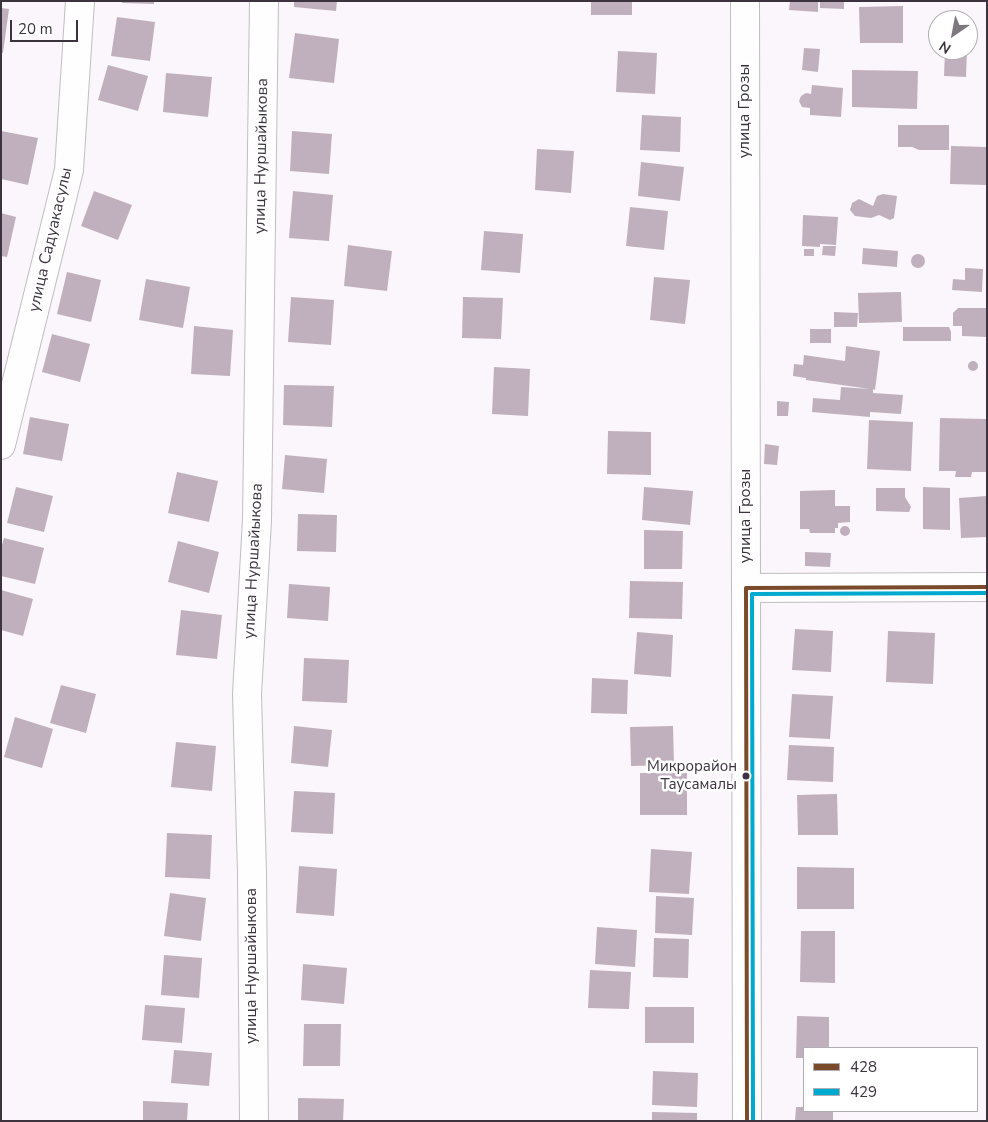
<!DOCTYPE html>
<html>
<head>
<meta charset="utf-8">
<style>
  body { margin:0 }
  #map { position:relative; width:988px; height:1122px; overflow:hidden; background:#fbf6fb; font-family:"Nunito Sans",sans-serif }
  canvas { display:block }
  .frame { position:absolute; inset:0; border:2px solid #3c333e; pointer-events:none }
  .legend { position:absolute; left:803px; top:1047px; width:175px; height:65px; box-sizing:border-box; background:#fff; border:1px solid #b1adb2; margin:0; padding:6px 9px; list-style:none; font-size:15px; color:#3c333e }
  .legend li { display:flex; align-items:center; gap:10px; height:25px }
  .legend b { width:25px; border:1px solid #b1adb2 }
  .north { position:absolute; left:928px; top:10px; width:50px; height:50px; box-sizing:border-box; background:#fff; border:1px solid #b1adb2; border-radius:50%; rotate:213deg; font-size:14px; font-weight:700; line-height:20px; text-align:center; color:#3c333e }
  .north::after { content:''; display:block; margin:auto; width:18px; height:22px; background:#7f7780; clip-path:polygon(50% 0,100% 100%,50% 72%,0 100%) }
  .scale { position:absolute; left:10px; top:20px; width:68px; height:22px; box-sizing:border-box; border:2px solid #3c333e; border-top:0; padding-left:6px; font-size:15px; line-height:18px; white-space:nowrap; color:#3c333e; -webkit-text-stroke:4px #fff; paint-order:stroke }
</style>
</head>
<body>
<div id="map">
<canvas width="988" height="1122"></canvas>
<div class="frame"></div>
<ul class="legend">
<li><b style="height:6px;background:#7a4b2a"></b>428</li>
<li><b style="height:6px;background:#00a9ce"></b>429</li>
</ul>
<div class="north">N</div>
<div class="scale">20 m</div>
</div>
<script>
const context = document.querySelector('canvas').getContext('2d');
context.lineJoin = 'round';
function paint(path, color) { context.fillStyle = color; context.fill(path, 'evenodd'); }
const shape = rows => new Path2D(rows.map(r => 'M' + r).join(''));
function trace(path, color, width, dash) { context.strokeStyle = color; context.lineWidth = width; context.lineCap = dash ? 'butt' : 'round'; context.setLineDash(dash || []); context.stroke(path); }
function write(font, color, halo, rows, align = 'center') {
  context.font = font + ' "Nunito Sans",sans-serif'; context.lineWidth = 5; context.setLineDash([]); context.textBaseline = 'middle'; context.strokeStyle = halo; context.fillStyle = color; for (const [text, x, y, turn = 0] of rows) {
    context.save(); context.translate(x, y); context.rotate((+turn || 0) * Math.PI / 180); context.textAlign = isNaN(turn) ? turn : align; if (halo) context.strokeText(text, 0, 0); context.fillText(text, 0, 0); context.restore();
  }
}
const building = shape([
  [122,1,154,1,154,4,122,3],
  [294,1,337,1,336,11,294,7],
  [591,1,632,1,632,15,591,15],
  [790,1,818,1,818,12,789,10],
  [820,1,844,1,844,9,820,8],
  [903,6,903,43,860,43,859,7],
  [1,8,9,9,3,53,1,53],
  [117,17,155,22,150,61,111,56],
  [295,33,339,39,334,83,289,78],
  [804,48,820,49,818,72,802,70],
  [945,50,967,50,966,77,944,76],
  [618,51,657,53,655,94,616,92],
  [108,65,148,76,138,111,98,100],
  [852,70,918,71,917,109,852,107],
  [166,73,212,77,208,117,163,112],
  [812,85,843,88,841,117,810,115,810,108,802,107,799,101,801,96,806,93,811,94],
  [642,115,681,117,680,152,640,150],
  [898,125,949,125,949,150,919,150,912,147,898,147],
  [1,131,38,138,28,185,1,179],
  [292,131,332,134,329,174,290,171],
  [951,146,987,147,987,185,950,184],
  [537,149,574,151,571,193,535,190],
  [641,162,684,167,680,201,638,196],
  [94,191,132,205,118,240,81,226],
  [293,191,333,195,329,241,289,238],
  [883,194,897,196,894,218,890,220,879,215,871,218,855,216,850,210,852,203,859,199,873,206,877,196],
  [630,207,668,211,664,250,626,246],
  [1,213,16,217,7,257,1,256],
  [803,215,838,217,836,245,820,244,820,247,802,246],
  [484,231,523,234,520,273,481,270],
  [348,245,392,251,387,291,344,286],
  [823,246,836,246,835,256,822,255],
  [863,248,898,251,897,267,862,264],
  [804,249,814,249,814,256,804,256],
  '911 261a7 7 0 1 1 14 0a7 7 0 1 1-14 0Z',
  [965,268,983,269,982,292,952,290,953,279,965,280],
  [67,272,101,280,91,322,57,314],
  [654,277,690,280,685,324,650,320],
  [146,279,190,287,183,328,139,320],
  [901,292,902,322,859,323,858,293],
  [291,297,334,300,331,345,288,342],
  [463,297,503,298,501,339,462,338],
  [958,308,987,308,987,337,962,336,962,326,953,326,953,313],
  [834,312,858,313,857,327,834,327],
  [194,326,233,330,230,376,191,374],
  [903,327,949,327,951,332,951,341,903,341],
  [810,329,831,329,831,343,810,343],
  [52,334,90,344,80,382,42,372],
  [846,346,880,351,875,390,873,389,873,393,903,395,901,414,870,412,870,417,812,412,813,398,840,400,841,387,870,389,806,380,806,378,793,376,794,364,803,365,804,355,845,361],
  '968 366a5 5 0 1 1 10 0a5 5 0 1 1-10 0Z',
  [494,367,530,369,528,416,492,414],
  [284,385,334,386,332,427,283,425],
  [777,401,789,402,788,416,777,416],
  [30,417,69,424,62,461,23,454],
  [940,418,987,419,987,472,972,472,971,477,955,477,956,471,939,471],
  [869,420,913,422,911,471,867,469],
  [608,431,651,432,651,475,607,474],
  [765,444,779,446,777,465,764,464],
  [285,455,327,459,324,493,282,489],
  [177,472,218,481,209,522,168,513],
  [16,487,53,496,44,532,7,523],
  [644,487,693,491,690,525,642,520],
  [923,487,950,488,950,530,923,529],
  [876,488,905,488,905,497,911,507,909,512,876,511],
  [835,490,835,506,850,506,850,522,838,523,838,528,835,528,835,533,810,533,809,529,800,529,800,491],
  [987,496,987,537,961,538,959,498],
  [298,514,337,515,336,552,297,551],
  '840 531a5 5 0 1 1 10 0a5 5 0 1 1-10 0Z',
  [644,530,683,531,682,569,644,569],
  [4,538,44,548,35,584,1,576,1,548],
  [178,541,219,552,209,593,168,582],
  [805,552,831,553,830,567,805,566],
  [630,581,683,582,682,619,629,618],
  [289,584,330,587,328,621,287,618],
  [1,590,33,599,23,636,1,630],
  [181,610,222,615,217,659,176,655],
  [795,629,833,631,831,672,792,670],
  [888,631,935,633,933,684,886,682],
  [637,632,673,635,671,677,634,674],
  [304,658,349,660,347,703,302,701],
  [592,678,628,680,627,714,591,713],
  [61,685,96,694,86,733,50,723],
  [792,694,833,696,830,739,789,737],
  [15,717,53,729,42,768,4,757],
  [294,726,332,730,328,767,291,763],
  [673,726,674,765,631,766,630,727],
  [176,742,216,746,212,791,171,787],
  [789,745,834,747,833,782,787,780],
  [640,773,687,773,687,815,640,815],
  [294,791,335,793,333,834,291,832],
  [837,794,838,835,798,835,797,795],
  [167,833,212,835,210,879,165,877],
  [651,849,692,852,689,894,649,892],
  [299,866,337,869,334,916,296,913],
  [797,867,854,868,854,909,797,909],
  [170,893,206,898,201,941,164,936],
  [656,896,694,898,692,935,655,933],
  [597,927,637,930,635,967,595,964],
  [801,931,835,931,835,983,800,982],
  [654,938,689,939,688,978,653,977],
  [164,955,202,958,199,998,161,995],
  [303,964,347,968,344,1004,301,1000],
  [590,970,631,972,629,1009,588,1008],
  [145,1005,185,1008,182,1043,142,1040],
  [645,1007,694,1007,694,1043,645,1043],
  [797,1016,829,1017,829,1048,804,1048,804,1058,796,1058],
  [304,1024,341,1024,340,1066,303,1066],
  [174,1050,212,1053,209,1086,171,1083],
  [653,1071,698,1073,697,1107,652,1105],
  [298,1098,344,1099,343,1121,298,1121],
  [143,1101,188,1103,187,1121,143,1121],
  [796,1107,804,1107,804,1111,833,1111,833,1121,795,1121],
  [652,1112,697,1113,697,1121,652,1121]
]);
const minor = shape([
  [1,445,69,170,80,1],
  [254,1121,252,873,247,694,257,520,264,1]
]);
const tertiary = shape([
  [745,1,746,588]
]);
const primary = shape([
  [747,1121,746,588,987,587]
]);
const bus1 = shape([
  [747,1121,746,588,987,587]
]);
const bus2 = shape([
  [753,1121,752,594,987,593]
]);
const markers = [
  [746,776,4.5,"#3c333e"]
];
const busNames = [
  ["Микрорайон",737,767],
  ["Таусамалы",737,785]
];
const streetNames = [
  ["улица Грозы",745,111,-90],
  ["улица Нуршайыкова",262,156,-89],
  ["улица Садуакасулы",51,240,-77],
  ["улица Грозы",746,516,-90],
  ["улица Нуршайыкова",254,561,-87],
  ["улица Нуршайыкова",252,966,-90]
];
paint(building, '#c0b0bd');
trace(minor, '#c2bcc3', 30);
trace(tertiary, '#c2bcc3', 30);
trace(primary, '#c2bcc3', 30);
trace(minor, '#fefefe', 28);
trace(tertiary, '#fefefe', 28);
trace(primary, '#fefefe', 28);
trace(bus1, '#7a4b2a', 4);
trace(bus2, '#00a9ce', 4);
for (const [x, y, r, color] of markers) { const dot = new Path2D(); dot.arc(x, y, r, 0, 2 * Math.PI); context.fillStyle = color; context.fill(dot); trace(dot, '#fff', 2); }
write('15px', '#3c333e', '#fff', busNames, 'right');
write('16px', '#3c333e', '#fff', streetNames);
</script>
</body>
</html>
